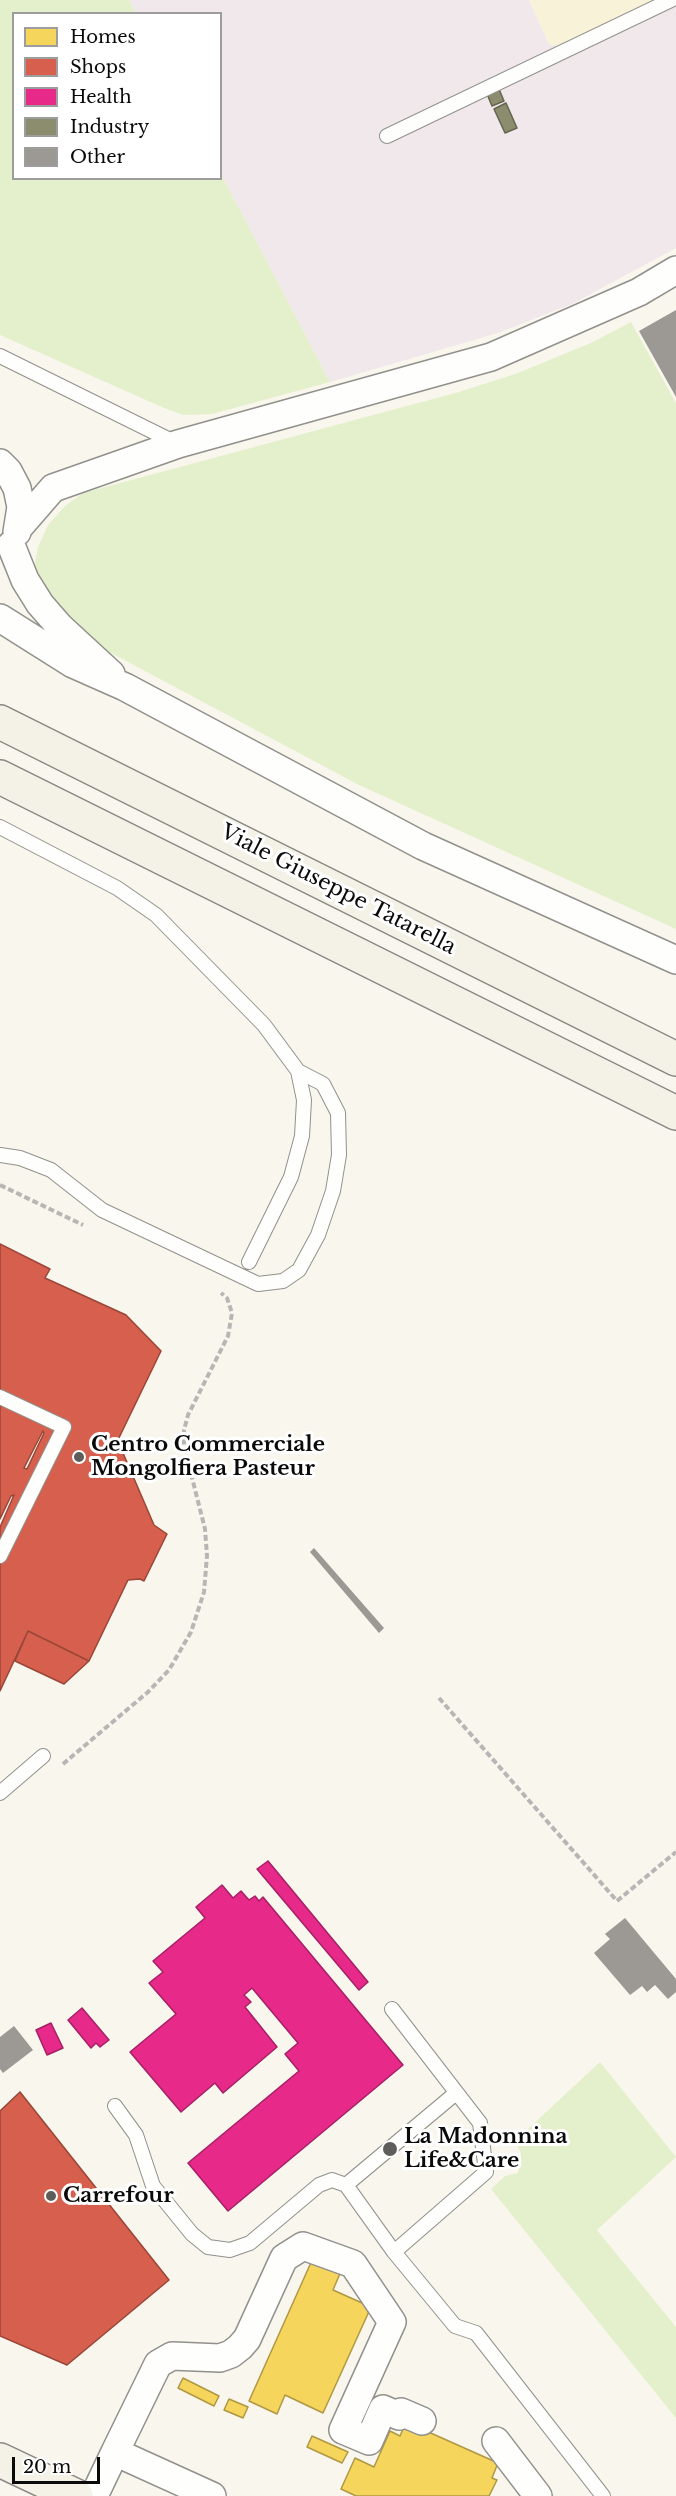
<!DOCTYPE html>
<html>
<head>
<meta charset="utf-8">
<style>
  body { margin:0 }
  #map { position:relative; width:676px; height:2496px; overflow:hidden; background:#f9f6ed; font-family:"Libre Baskerville",serif }
  canvas { display:block }
  .legend { position:absolute; left:12px; top:12px; width:210px; height:168px; box-sizing:border-box; background:#fff; border:2px solid #9d9d9d; margin:0; padding:8px 10px; list-style:none; font-size:18px; color:#0a0a0a }
  .legend li { display:flex; align-items:center; gap:12px; height:30px }
  .legend b { width:30px; border:2px solid #9d9d9d }
  .scale { position:absolute; left:12px; top:2457px; width:88px; height:27px; box-sizing:border-box; border:3px solid #0a0a0a; border-top:0; padding-left:8px; font-size:18px; line-height:21px; white-space:nowrap; color:#0a0a0a; -webkit-text-stroke:4px #fff; paint-order:stroke }
</style>
</head>
<body>
<div id="map">
<canvas width="676" height="2496"></canvas>
<ul class="legend">
<li><b style="height:16px;background:#f6d55c"></b>Homes</li>
<li><b style="height:16px;background:#d6604d"></b>Shops</li>
<li><b style="height:16px;background:#e7298a"></b>Health</li>
<li><b style="height:16px;background:#8c8c6e"></b>Industry</li>
<li><b style="height:16px;background:#9c9893"></b>Other</li>
</ul>
<div class="scale">20 m</div>
</div>
<script>
const context = document.querySelector('canvas').getContext('2d');
context.lineJoin = 'round';
function paint(path, color) { context.fillStyle = color; context.fill(path, 'evenodd'); }
const shape = rows => new Path2D(rows.map(r => 'M' + r).join(''));
function trace(path, color, width, dash) { context.strokeStyle = color; context.lineWidth = width; context.lineCap = dash ? 'butt' : 'round'; context.setLineDash(dash || []); context.stroke(path); }
function write(font, color, halo, rows, align = 'center') {
  context.font = font + ' "Libre Baskerville",serif'; context.lineWidth = 6; context.setLineDash([]); context.textBaseline = 'middle'; context.strokeStyle = halo; context.fillStyle = color; for (const [text, x, y, turn = 0] of rows) {
    context.save(); context.translate(x, y); context.rotate((+turn || 0) * Math.PI / 180); context.textAlign = isNaN(turn) ? turn : align; if (halo) context.strokeText(text, 0, 0); context.fillText(text, 0, 0); context.restore();
  }
}
const industrial = shape([
  [129,0,529,0,549,44,559,47,652,0,676,0,676,248,572,304,498,333,330,382,221,174,220,14,136,13]
]);
const farmland = shape([
  [529,0,652,0,560,47,549,44]
]);
const green = shape([
  [0,0,129,0,136,13,14,14,14,178,220,178,221,174,330,382,212,414,183,415,164,408,0,335],
  [631,322,676,403,676,929,359,785,98,646,74,628,39,587,34,568,38,547,48,525,65,506,83,493,459,392,518,373,593,342],
  [600,2062,676,2157,597,2230,676,2327,676,2418,491,2189,505,2176,518,2173,521,2154,515,2141]
]);
const homes = shape([
  [313,2258,341,2271,333,2290,371,2307,323,2413,285,2395,277,2414,249,2401,313,2258],
  [183,2378,219,2396,214,2406,178,2388,183,2378],
  [229,2399,248,2407,243,2418,224,2410,229,2399],
  [406,2422,498,2463,492,2478,497,2480,489,2496,356,2496,341,2489,355,2458,374,2467,390,2431,400,2436,406,2422],
  [312,2436,348,2452,342,2463,307,2447,312,2436]
]);
const shops = shape([
  [0,1244,50,1269,45,1278,126,1315,161,1351,116,1444,120,1446,154,1525,167,1534,144,1581,140,1579,128,1580,89,1661,28,1631,0,1691,0,1527,14,1495,11,1496,0,1519,0,1244],
  [43,1431,44,1433,27,1469,24,1468,43,1431],
  [28,1631,89,1661,64,1684,15,1661,28,1631],
  [20,2092,169,2280,67,2365,0,2336,0,2111,20,2092]
]);
const health = shape([
  [268,1861,368,1982,359,1990,257,1869,268,1861],
  [222,1885,233,1898,241,1891,249,1900,255,1896,259,1901,263,1897,403,2065,228,2211,188,2163,299,2071,285,2054,298,2043,252,1988,244,1995,251,2002,245,2007,277,2047,223,2093,215,2083,181,2112,130,2052,176,2014,149,1983,163,1972,153,1961,205,1918,196,1907,222,1885],
  [82,2008,109,2040,100,2047,96,2043,91,2048,68,2020,82,2008],
  [51,2023,63,2048,47,2055,36,2030,51,2023]
]);
const industry = shape([
  [499,89,504,101,492,106,487,94,499,89],
  [506,103,517,128,505,133,494,109,506,103]
]);
const building = shape([
  [676,310,676,397,639,331],
  [314,1548,384,1628,379,1633,310,1552],
  [625,1918,676,1979,676,1992,668,1999,655,1985,647,1992,642,1986,630,1995,594,1953,610,1939,605,1934],
  [14,2026,33,2050,3,2073,0,2069,0,2037]
]);
const path = shape([
  [0,1185,83,1225],
  [439,1698,617,1901,676,1852],
  [63,1764,148,1692,169,1670,191,1632,204,1592,207,1556,205,1529,184,1446,184,1430,188,1415,228,1336,232,1313,227,1298,221,1293]
]);
const service = shape([
  [387,136,671,0],
  [0,356,176,443],
  [0,827,117,888,156,915,264,1025,298,1071,304,1100,302,1136,291,1177,249,1262],
  [0,1155,20,1158,51,1170,102,1210,258,1284,283,1281,299,1270,318,1235,333,1191,339,1155,338,1113,323,1084,298,1071],
  [0,1397,64,1427,0,1556],
  [0,1793,43,1756],
  [392,2009,480,2123,486,2172,394,2252],
  [115,2106,136,2135,153,2186,192,2234,208,2247,230,2250,250,2243,319,2185,332,2180,346,2185,456,2093],
  [346,2185,394,2252,455,2326,476,2333,603,2496]
]);
const minor = shape([
  [0,463,8,471,17,488,21,507,17,532],
  [20,526,53,488,178,444,491,357,639,292,676,270],
  [11,545,25,580,40,604,60,627,111,674],
  [0,618,73,664,125,687,423,846,676,960],
  [496,2441,538,2496],
  [115,2452,158,2364,172,2356,220,2358,231,2354,240,2347,247,2339,284,2258,303,2246,353,2264,392,2322,343,2430,369,2441,383,2409,399,2416,401,2412,422,2421],
  [94,2496,115,2452,212,2496]
]);
const secondary = shape([
  [0,722,676,1059],
  [0,777,676,1113],
  [0,2460,76,2496]
]);
const markers = [
  [79,1457,6,"#5e5d59"],
  [390,2149,8,"#5e5d59"],
  [51,2196,6,"#5e5d59"]
];
const streetNames = [
  ["Viale Giuseppe Tatarella",338,890,27]
];
const poiNames = [
  ["Centro Commerciale",91,1445],
  ["Mongolfiera Pasteur",91,1469],
  ["La Madonnina",404,2137],
  ["Life&Care",404,2161],
  ["Carrefour",63,2196]
];
paint(industrial, '#f0e8eb');
paint(farmland, '#f7f2d8');
paint(green, '#e4f0cb');
paint(homes, '#f6d55c');
trace(homes, '#af9843', 1.5);
paint(shops, '#d6604d');
trace(shops, '#994639', 1.5);
paint(health, '#e7298a');
trace(health, '#a52064', 1.5);
paint(industry, '#8c8c6e');
trace(industry, '#656550', 1.5);
paint(building, '#9c9893');
trace(service, '#92908c', 16);
trace(minor, '#92908c', 30);
trace(secondary, '#888783', 36);
trace(path, '#b7b6b5', 4, [6, 3]);
trace(service, '#fefefc', 14);
trace(minor, '#fefefc', 27);
trace(secondary, '#f4f2e7', 33);
for (const [x, y, r, color] of markers) { const dot = new Path2D(); dot.arc(x, y, r, 0, 2 * Math.PI); context.fillStyle = color; context.fill(dot); trace(dot, '#fff', 2); }
write('21px', '#0a0a0a', '#fff', streetNames);
write('bold 21px', '#0a0a0a', '#fff', poiNames, 'left');
</script>
</body>
</html>
